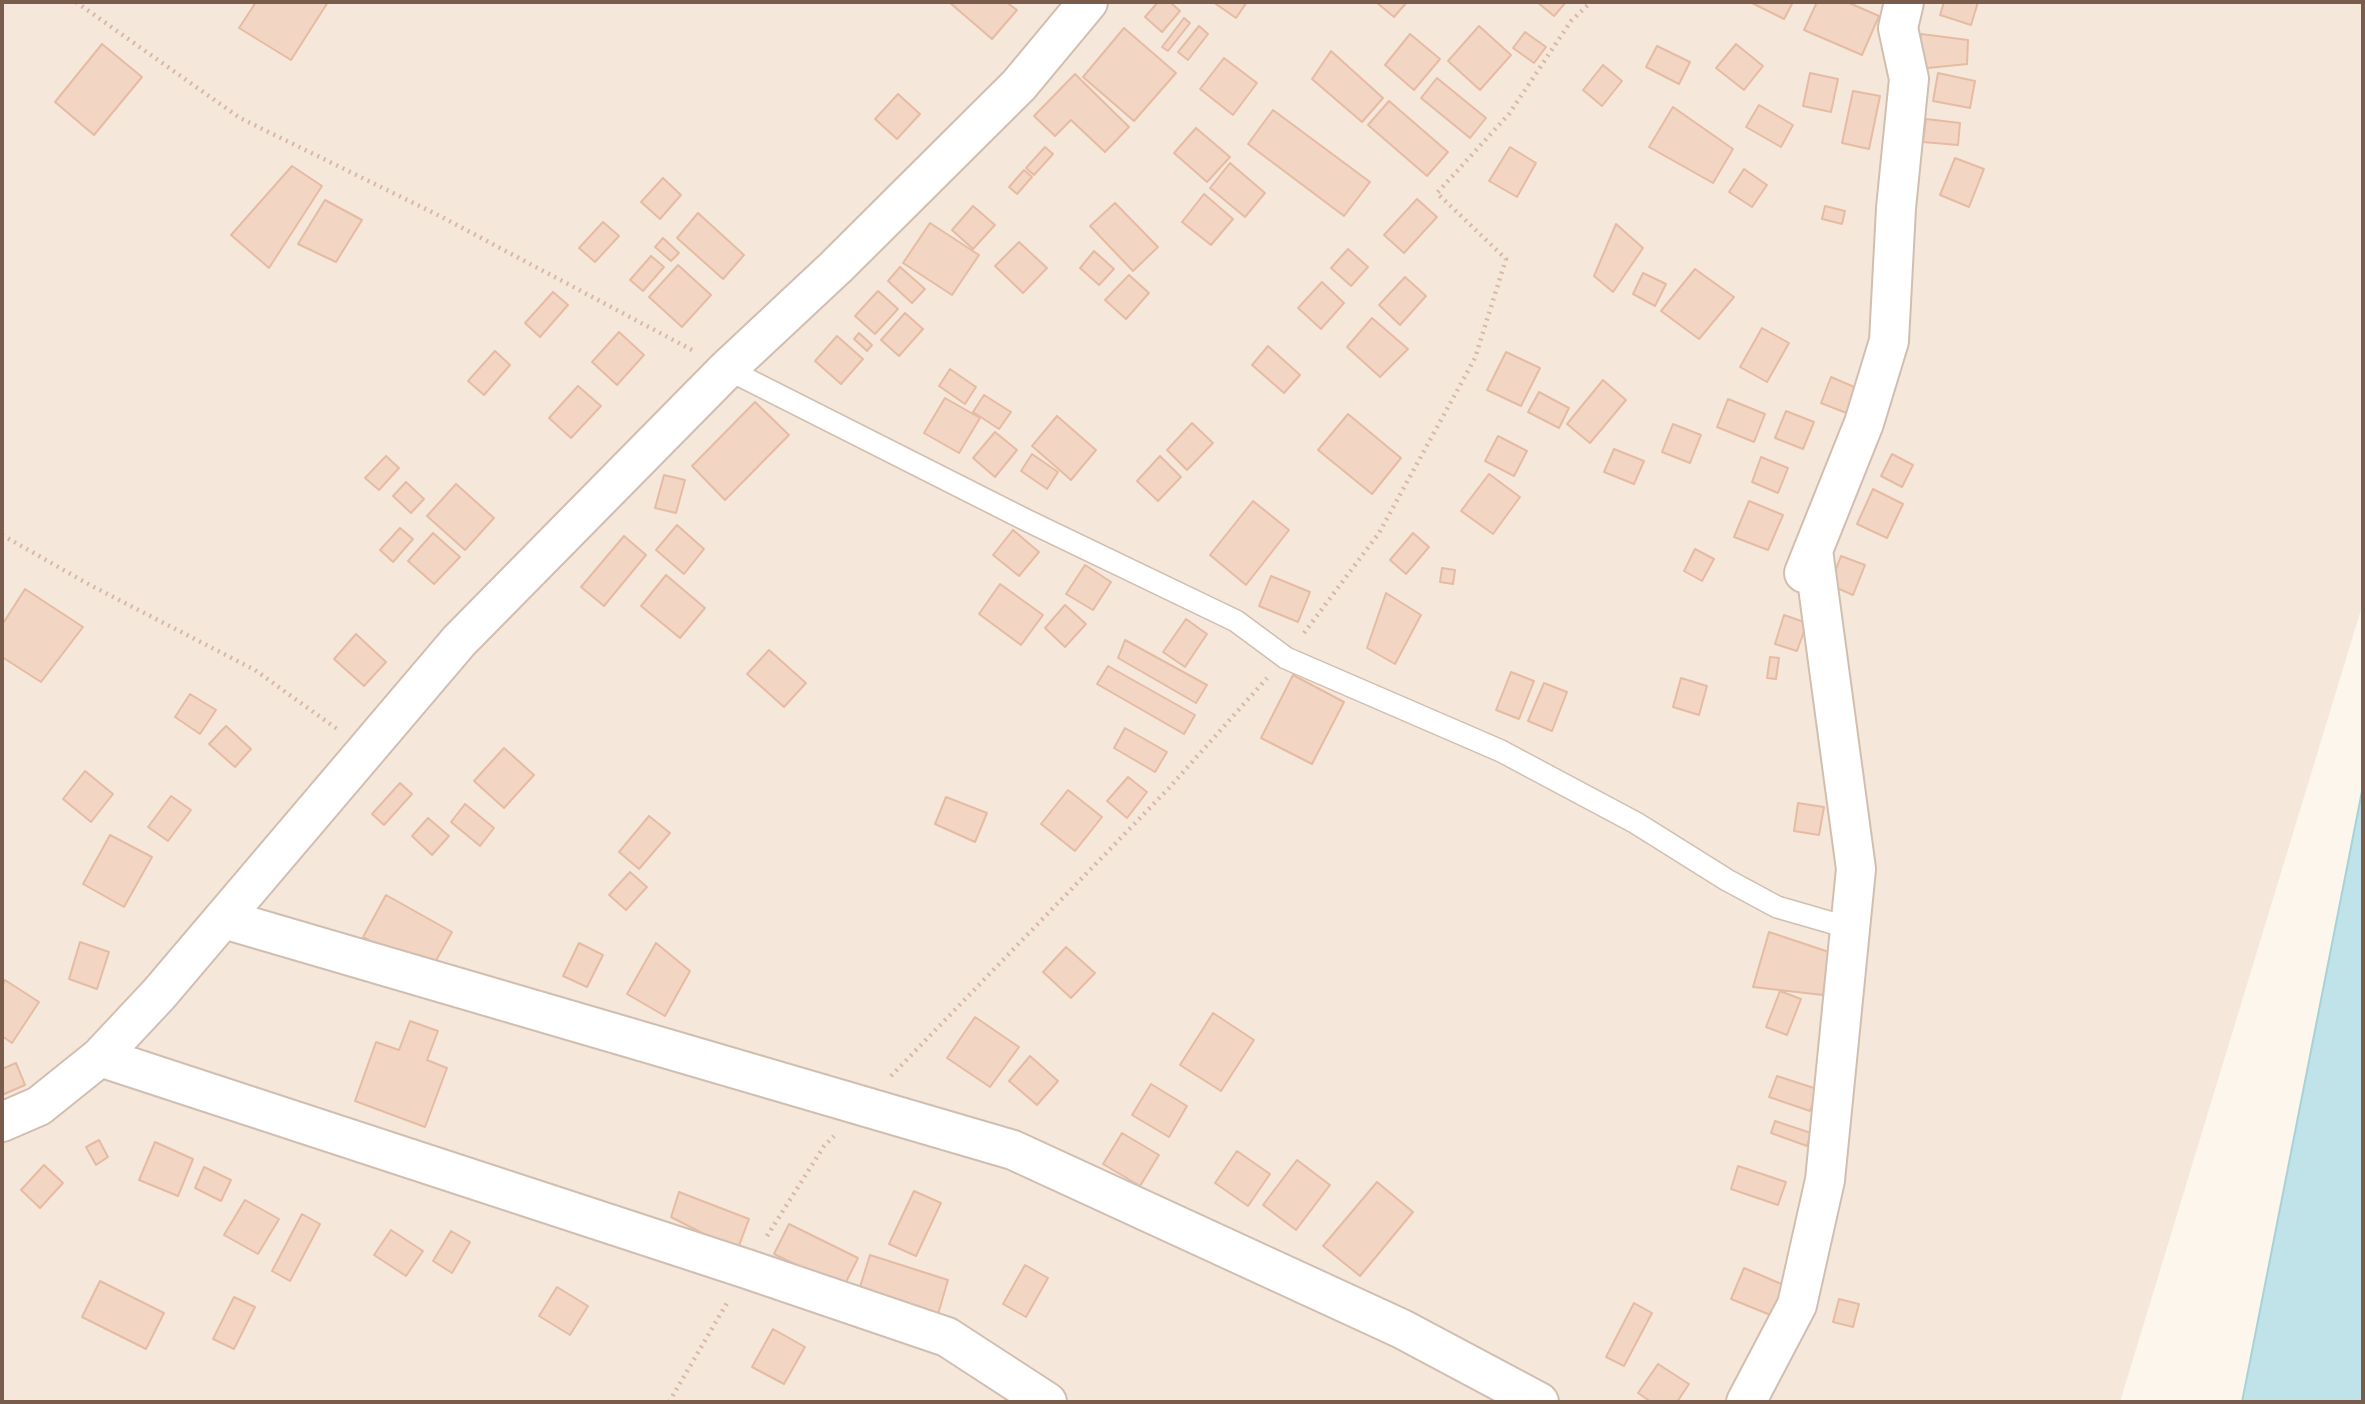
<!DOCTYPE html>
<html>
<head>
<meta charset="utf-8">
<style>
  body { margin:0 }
  #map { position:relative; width:2365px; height:1404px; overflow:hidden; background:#fdf6ec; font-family:"Public Sans",sans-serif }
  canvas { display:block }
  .frame { position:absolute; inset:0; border:4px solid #7a5c4d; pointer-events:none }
</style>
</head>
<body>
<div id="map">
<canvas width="2365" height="1404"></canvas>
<div class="frame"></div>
</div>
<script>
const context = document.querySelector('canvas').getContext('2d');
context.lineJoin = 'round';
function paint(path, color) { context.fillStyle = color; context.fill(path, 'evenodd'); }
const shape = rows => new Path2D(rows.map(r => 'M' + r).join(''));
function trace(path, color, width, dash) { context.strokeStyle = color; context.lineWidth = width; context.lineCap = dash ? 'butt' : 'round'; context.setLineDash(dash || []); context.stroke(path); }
const residential = shape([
  [2,2,2363,2,2363,603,2120,1402,2,1402]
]);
const water = shape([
  [2363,786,2363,1402,2242,1402,2363,786]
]);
const building = shape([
  [256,2,328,2,291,60,239,28,256,2],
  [949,2,1006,2,1017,10,992,39,949,2],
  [1158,2,1170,2,1180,11,1162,32,1145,17,1158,2],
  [1213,2,1247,2,1236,18,1213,2],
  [1376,2,1407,2,1394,17,1376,2],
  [1537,2,1566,2,1554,16,1537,2],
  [1750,2,1793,2,1784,19,1750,2],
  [1817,2,1847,2,1879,16,1862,55,1804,30,1817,2],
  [1944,2,1978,2,1971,25,1940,15,1944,2],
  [1184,18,1190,23,1168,51,1162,47,1184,18],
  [1199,26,1208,34,1188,60,1178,52,1199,26],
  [1479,26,1511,55,1480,90,1448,61,1479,26],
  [1124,28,1176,73,1134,121,1083,77,1124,28],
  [1525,32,1546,47,1534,63,1513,48,1525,32],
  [1410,34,1440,59,1414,90,1385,65,1410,34],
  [1921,34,1968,40,1967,64,1918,69,1921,34],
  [102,44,142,77,94,135,55,102,102,44],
  [1736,44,1763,66,1744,90,1716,68,1736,44],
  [1657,46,1690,62,1679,84,1646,67,1657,46],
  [1331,51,1383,98,1362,122,1312,79,1331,51],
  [1224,58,1257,83,1233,115,1200,89,1224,58],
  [1603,65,1622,81,1602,106,1583,90,1603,65],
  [1810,73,1838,79,1831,112,1803,106,1810,73],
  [1938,73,1975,81,1970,108,1933,101,1938,73],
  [1075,74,1129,127,1105,152,1071,120,1055,136,1034,116,1075,74],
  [1437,78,1486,118,1470,138,1421,98,1437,78],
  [1853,91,1880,96,1869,149,1842,143,1853,91],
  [898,94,920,114,897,139,875,119,898,94],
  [1389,101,1448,152,1427,176,1368,125,1389,101],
  [1759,105,1793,125,1781,147,1746,127,1759,105],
  [1673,107,1733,149,1713,183,1649,147,1673,107],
  [1273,110,1370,182,1344,216,1248,144,1273,110],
  [1926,119,1960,123,1958,145,1923,142,1926,119],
  [1196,128,1230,157,1207,182,1174,153,1196,128],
  [1045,147,1053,154,1034,175,1026,168,1045,147],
  [1510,147,1536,163,1517,197,1489,181,1510,147],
  [1955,158,1984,169,1969,207,1940,195,1955,158],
  [1230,163,1265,193,1245,217,1210,188,1230,163],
  [292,166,322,186,269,268,231,235,292,166],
  [1744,169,1767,185,1752,207,1729,192,1744,169],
  [1024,170,1032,177,1017,194,1009,187,1024,170],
  [663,178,681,195,660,219,641,202,663,178],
  [1204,194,1233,219,1211,245,1182,222,1204,194],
  [1417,199,1437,217,1404,253,1384,235,1417,199],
  [325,200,362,220,336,262,298,244,325,200],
  [1115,203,1158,247,1133,271,1090,226,1115,203],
  [973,206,995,225,973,249,952,230,973,206],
  [1825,206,1845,211,1842,224,1822,219,1825,206],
  [698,213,744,255,723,279,677,238,698,213],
  [603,222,619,236,595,262,579,248,603,222],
  [930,223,979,255,952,295,903,263,930,223],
  [1616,224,1643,248,1613,292,1594,276,1616,224],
  [663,238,679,253,671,261,655,247,663,238],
  [1019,242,1047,268,1023,293,995,266,1019,242],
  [1348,249,1368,267,1351,286,1331,268,1348,249],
  [1094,251,1114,269,1099,285,1080,268,1094,251],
  [651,256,664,267,643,291,630,280,651,256],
  [678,265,711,295,682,327,649,297,678,265],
  [900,267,925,289,912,303,888,281,900,267],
  [1695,269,1734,297,1699,339,1661,311,1695,269],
  [1643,273,1666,284,1655,306,1633,294,1643,273],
  [1129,275,1149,293,1126,319,1105,300,1129,275],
  [1405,277,1426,296,1400,325,1379,305,1405,277],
  [1322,282,1344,303,1321,329,1298,308,1322,282],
  [878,291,898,309,875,334,855,316,878,291],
  [553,292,568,305,540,337,525,323,553,292],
  [905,313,923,329,899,356,881,340,905,313],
  [1372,318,1408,349,1380,377,1347,347,1372,318],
  [1762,328,1789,343,1767,382,1740,367,1762,328],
  [619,332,644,355,617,385,592,362,619,332],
  [859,333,872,345,867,351,854,339,859,333],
  [837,336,863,359,841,384,815,361,837,336],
  [1268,346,1300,375,1284,393,1252,365,1268,346],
  [495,351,510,365,484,395,468,381,495,351],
  [1506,352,1540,368,1521,406,1487,390,1506,352],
  [950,369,976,387,965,404,939,386,950,369],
  [1831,377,1859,389,1849,414,1821,403,1831,377],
  [1603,380,1626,400,1590,443,1567,424,1603,380],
  [578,386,601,406,571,438,549,418,578,386],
  [1539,392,1569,408,1559,428,1528,412,1539,392],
  [984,395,1011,412,999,429,973,412,984,395],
  [945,398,980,418,959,453,924,433,945,398],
  [1728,399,1765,414,1754,442,1717,427,1728,399],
  [755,402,789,435,725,500,692,466,755,402],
  [1786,411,1814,422,1803,449,1775,438,1786,411],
  [1348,414,1401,458,1372,494,1318,450,1348,414],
  [1057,416,1096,450,1071,480,1032,446,1057,416],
  [1192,423,1213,443,1187,470,1167,450,1192,423],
  [1673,424,1701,435,1690,463,1662,452,1673,424],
  [995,432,1017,450,995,477,973,458,995,432],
  [1498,436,1527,451,1514,476,1485,461,1498,436],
  [1614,449,1644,461,1634,484,1604,472,1614,449],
  [1032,454,1058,472,1047,489,1021,471,1032,454],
  [1892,454,1913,465,1902,487,1881,476,1892,454],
  [386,456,399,468,379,490,365,478,386,456],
  [1160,456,1181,477,1158,501,1137,481,1160,456],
  [1761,457,1788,468,1778,493,1752,482,1761,457],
  [1489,474,1520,497,1493,534,1461,511,1489,474],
  [664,475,685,480,676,513,655,508,664,475],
  [406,482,424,499,411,513,393,496,406,482],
  [456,484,494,518,465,550,427,516,456,484],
  [1873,489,1903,504,1887,538,1857,524,1873,489],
  [1253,501,1289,530,1246,585,1210,555,1253,501],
  [1749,501,1783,515,1768,550,1734,537,1749,501],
  [677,525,704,549,684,574,656,550,677,525],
  [400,528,413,539,393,562,380,550,400,528],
  [1013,530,1039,552,1019,576,993,555,1013,530],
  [433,533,460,557,434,584,408,561,433,533],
  [1413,533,1429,547,1406,574,1390,560,1413,533],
  [624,536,646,555,604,606,581,587,624,536],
  [1695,549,1714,559,1702,581,1684,571,1695,549],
  [1841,556,1865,565,1853,595,1830,585,1841,556],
  [1085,565,1111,582,1093,610,1066,594,1085,565],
  [1442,568,1455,570,1453,584,1440,582,1442,568],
  [666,575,705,608,680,638,641,606,666,575],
  [1271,576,1310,592,1298,622,1259,606,1271,576],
  [1000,584,1043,615,1021,645,979,614,1000,584],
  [25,589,83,627,41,682,2,657,2,625,25,589],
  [1386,593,1421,615,1395,664,1367,648,1386,593],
  [1065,605,1086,624,1065,647,1045,628,1065,605],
  [1784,615,1807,623,1797,651,1775,644,1784,615],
  [1186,619,1207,634,1185,667,1163,652,1186,619],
  [356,634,386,662,364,686,334,659,356,634],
  [1125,640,1207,685,1196,703,1118,658,1125,640],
  [769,650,806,683,784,707,747,674,769,650],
  [1770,657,1779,658,1776,679,1767,678,1770,657],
  [1108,666,1195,715,1184,734,1097,684,1108,666],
  [1511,672,1534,681,1519,719,1496,710,1511,672],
  [1293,675,1344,702,1312,764,1261,738,1293,675],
  [1681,678,1707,686,1699,715,1673,707,1681,678],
  [1544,683,1567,692,1552,731,1528,721,1544,683],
  [190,694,216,710,200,734,175,717,190,694],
  [226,726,251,749,235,767,209,744,226,726],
  [1125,728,1167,752,1155,772,1114,748,1125,728],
  [504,748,534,775,504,808,474,781,504,748],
  [85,771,113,794,91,822,63,799,85,771],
  [1128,777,1147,792,1127,818,1107,801,1128,777],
  [400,783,412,794,384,825,372,814,400,783],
  [1068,790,1102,817,1075,851,1041,824,1068,790],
  [171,796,191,810,168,841,148,827,171,796],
  [946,797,987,813,975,842,935,824,946,797],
  [1798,803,1824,807,1819,835,1794,831,1798,803],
  [465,804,494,828,480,846,451,822,465,804],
  [649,816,670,833,639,869,619,852,649,816],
  [428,818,449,836,432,855,412,836,428,818],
  [110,835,152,857,124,907,83,884,110,835],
  [630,872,647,887,626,910,609,895,630,872],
  [386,895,452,932,429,973,363,937,386,895],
  [1769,932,1829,952,1823,995,1753,987,1769,932],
  [80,942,109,952,97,989,69,979,80,942],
  [579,943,603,955,587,987,563,976,579,943],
  [656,943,690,971,665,1016,627,994,656,943],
  [1066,947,1095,973,1071,998,1043,972,1066,947],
  [5,980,39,1002,12,1043,2,1036,2,986,5,980],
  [1780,991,1801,999,1787,1035,1766,1027,1780,991],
  [1213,1013,1254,1040,1221,1091,1180,1065,1213,1013],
  [975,1017,1019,1047,990,1087,947,1058,975,1017],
  [410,1021,438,1031,427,1060,447,1068,425,1127,355,1101,376,1042,399,1050,410,1021],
  [1030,1056,1058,1081,1037,1105,1009,1081,1030,1056],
  [16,1063,25,1085,2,1095,2,1069,16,1063],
  [1777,1076,1817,1089,1810,1111,1769,1097,1777,1076],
  [1151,1084,1187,1106,1169,1137,1132,1115,1151,1084],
  [1775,1121,1811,1133,1807,1146,1771,1133,1775,1121],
  [1122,1133,1159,1155,1140,1186,1103,1164,1122,1133],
  [99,1140,108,1157,96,1165,86,1147,99,1140],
  [155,1142,193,1159,178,1196,139,1180,155,1142],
  [1237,1151,1270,1174,1248,1206,1215,1183,1237,1151],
  [1297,1160,1330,1185,1296,1230,1263,1205,1297,1160],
  [44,1165,63,1183,40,1208,21,1190,44,1165],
  [1738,1166,1786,1182,1778,1205,1731,1189,1738,1166],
  [204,1167,231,1180,221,1201,195,1188,204,1167],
  [1377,1182,1413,1212,1360,1276,1323,1246,1377,1182],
  [914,1191,941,1203,916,1256,889,1244,914,1191],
  [679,1192,749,1219,737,1251,671,1217,679,1192],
  [245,1200,279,1219,258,1254,224,1235,245,1200],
  [302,1214,320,1224,290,1281,272,1271,302,1214],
  [789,1224,858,1258,843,1288,774,1254,789,1224],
  [391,1230,423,1251,406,1276,374,1255,391,1230],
  [451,1231,470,1242,452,1273,433,1261,451,1231],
  [870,1255,948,1280,938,1314,859,1290,870,1255],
  [1025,1265,1048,1278,1026,1317,1003,1304,1025,1265],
  [1744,1268,1786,1286,1773,1316,1731,1299,1744,1268],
  [100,1281,164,1313,146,1349,82,1317,100,1281],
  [557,1287,588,1306,570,1335,539,1316,557,1287],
  [234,1297,255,1307,234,1349,213,1339,234,1297],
  [1839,1299,1859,1304,1853,1327,1833,1322,1839,1299],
  [1634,1303,1652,1313,1624,1366,1606,1357,1634,1303],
  [773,1329,805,1347,784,1384,752,1367,773,1329],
  [1658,1364,1689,1384,1677,1402,1651,1402,1638,1393,1658,1364]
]);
const path = shape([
  [76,2,240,118,438,215,692,350],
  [2,535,90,585,255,670,337,729],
  [1304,633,1379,533,1475,358,1506,259,1437,193,1509,114,1571,21,1591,2],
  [891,1076,1169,788,1267,678],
  [767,1236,824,1146,834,1136],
  [669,1402,727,1303]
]);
const lane = shape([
  [727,369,1026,520,1236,621,1286,658,1501,751,1636,823,1727,880,1777,907,1850,928]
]);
const street = shape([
  [1804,573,1864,423,1889,341,1896,208,1909,79,1898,28,1904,2],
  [224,919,1013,1150,1402,1329,1539,1402],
  [100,1057,747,1269,947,1337,1047,1402],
  [2,1122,39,1106,100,1057,159,994,459,641,727,369,836,267,1019,85,1088,2],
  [1746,1402,1797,1305,1825,1180,1856,869,1813,550]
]);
paint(residential, '#f5e8da');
paint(water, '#bfe3e8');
trace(water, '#a5d3da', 2);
paint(building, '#f3d5c3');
trace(building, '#e6bba3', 2);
trace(lane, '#d1beb0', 24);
trace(street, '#d1beb0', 42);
trace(path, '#d9b8a5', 4.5, [2, 5]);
trace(lane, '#fff', 21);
trace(street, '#fff', 38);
</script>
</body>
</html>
